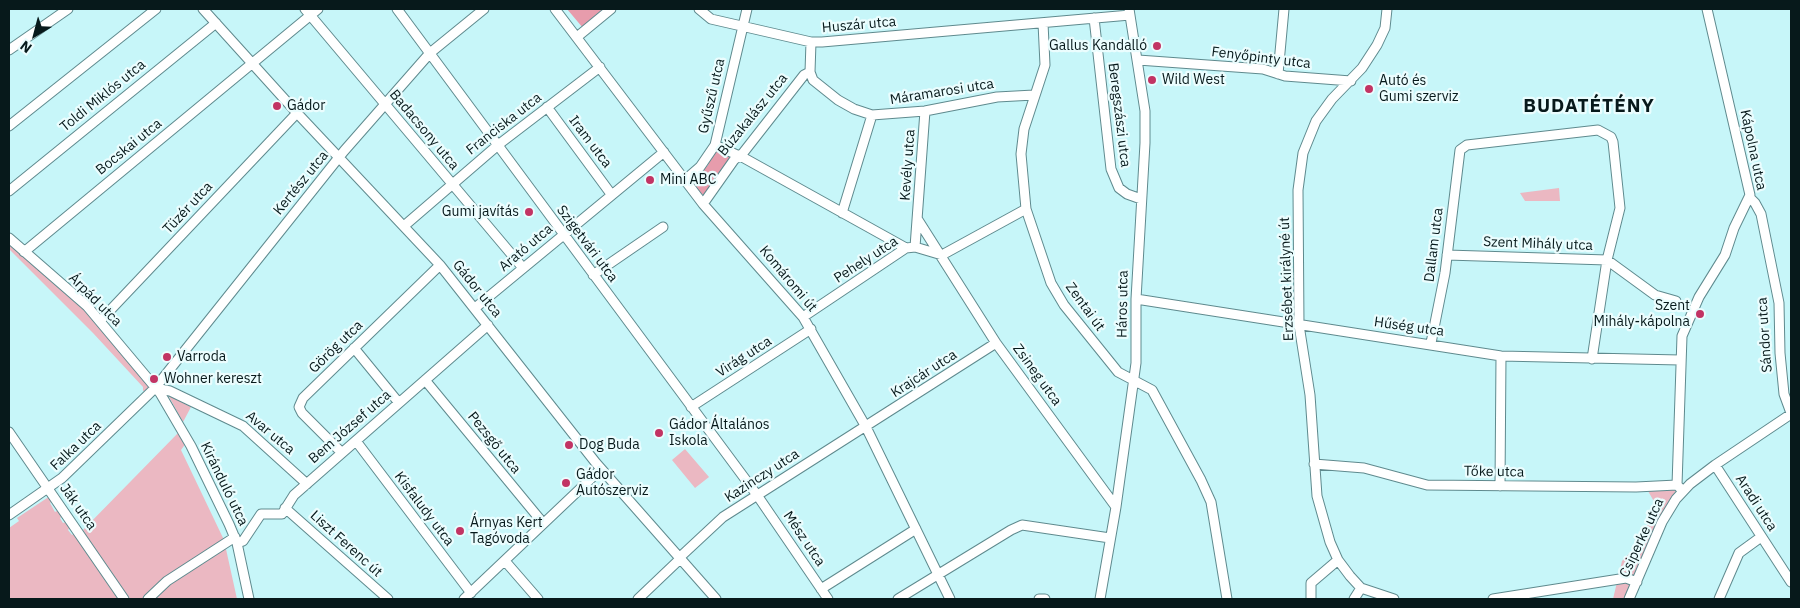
<!DOCTYPE html>
<html>
<head>
<meta charset="utf-8">
<style>
  body { margin:0 }
  #map { position:relative; width:1800px; height:608px; overflow:hidden; background:#c7f6f9; font-family:"IBM Plex Sans",sans-serif }
  canvas { display:block }
  .frame { position:absolute; inset:0; border:10px solid #07191b; pointer-events:none }
  .north { position:absolute; left:10px; top:10px; width:50px; height:50px; -webkit-text-stroke:4px #ebfdfe; paint-order:stroke; rotate:217deg; font-size:14px; font-weight:700; line-height:20px; text-align:center; color:#07191b }
  .north::after { content:''; display:block; margin:auto; width:18px; height:22px; background:#07191b; clip-path:polygon(50% 0,100% 100%,50% 72%,0 100%) }
</style>
</head>
<body>
<div id="map">
<canvas width="1800" height="608"></canvas>
<div class="frame"></div>
<div class="north">N</div>
</div>
<script>
const context = document.querySelector('canvas').getContext('2d');
context.lineJoin = 'round';
function paint(path, color) { context.fillStyle = color; context.fill(path, 'evenodd'); }
const shape = rows => new Path2D(rows.map(r => 'M' + r).join(''));
function trace(path, color, width, dash) { context.strokeStyle = color; context.lineWidth = width; context.lineCap = dash ? 'butt' : 'round'; context.setLineDash(dash || []); context.stroke(path); }
function write(font, color, halo, rows, align = 'center') {
  context.font = font + ' "IBM Plex Sans",sans-serif'; context.lineWidth = 4.5; context.setLineDash([]); context.textBaseline = 'middle'; context.strokeStyle = halo; context.fillStyle = color; for (const [text, x, y, turn = 0] of rows) {
    context.save(); context.translate(x, y); context.rotate((+turn || 0) * Math.PI / 180); context.textAlign = isNaN(turn) ? turn : align; if (halo) context.strokeText(text, 0, 0); context.fillText(text, 0, 0); context.restore();
  }
}
const green = shape([
  [1559,188,1560,201,1525,201,1520,193],
  [9,240,99,322,149,384,148,390,143,391,143,387,93,333,9,249],
  [168,395,191,407,183,422],
  [179,432,186,443,181,450,224,540,237,599,9,599,9,528,19,521,17,518,50,496,53,500,50,503,55,512,60,509,64,515,60,518,63,523,68,521,71,525,68,530,72,535,75,533,79,538,85,533,83,530],
  [685,449,709,477,695,488,672,460],
  [1674,479,1676,490,1628,599,1613,599,1622,561,1639,544,1656,505,1648,491]
]);
const forest = shape([
  [567,9,607,9,583,28],
  [720,150,731,158,706,195,703,195,695,187,694,180,708,165,713,153]
]);
const minor = shape([
  [203,9,297,113,440,265,596,463,716,599],
  [305,9,523,268],
  [397,9,757,495,828,599],
  [555,9,703,204,803,317,866,427,950,599],
  [699,9,711,19,811,42,822,42,1130,15],
  [1387,9,1385,28,1377,45,1362,68,1332,99,1316,121,1303,153,1298,190,1299,325,1310,395,1317,496,1330,542,1338,560,1350,576,1361,588,1394,599],
  [1094,18,1111,169,1119,188,1127,194,1141,199],
  [1043,23,1045,65,1024,129,1021,154,1026,209,1051,283,1064,305,1118,372,1152,390,1201,480,1211,502,1227,599],
  [577,37,611,9],
  [9,50,68,9],
  [1138,60,1263,69,1285,76,1351,81],
  [810,72,813,80,838,100,854,109,872,115,925,111,997,97,1034,95],
  [1278,74,1284,9],
  [547,107,611,194],
  [9,126,156,9],
  [715,145,744,158,906,248],
  [685,180,700,167,715,145,747,9],
  [9,191,216,23],
  [1750,198,1755,203,1761,214,1779,303,1780,353,1784,394,1791,413],
  [703,204,734,160,743,153,804,75,810,72,811,42],
  [842,213,872,115],
  [918,220,996,343,1116,507],
  [404,226,498,145,600,67],
  [9,238,87,306,160,393,191,446,229,524,237,543,249,599],
  [915,247,925,111],
  [24,252,318,9],
  [1447,255,1607,260,1655,295,1676,301],
  [593,275,663,227],
  [1136,299,1501,356,1680,360],
  [475,308,664,152],
  [803,317,906,248,915,247,942,255,1026,209],
  [100,321,297,113],
  [1431,343,1445,273,1460,150,1467,145,1598,130,1611,137,1613,142,1620,208,1607,260,1592,359],
  [354,348,399,403],
  [425,380,543,523],
  [155,388,170,391,243,426,307,484],
  [691,407,811,329],
  [9,432,124,599],
  [356,441,471,593],
  [342,453,302,413,299,407,303,398,440,265],
  [1314,464,1364,468,1427,485,1636,487,1677,485],
  [1715,465,1791,582],
  [1500,486,1501,356],
  [1683,491,1677,485,1682,336,1699,297,1725,255,1734,228,1750,195,1707,9],
  [285,508,388,599],
  [9,515,62,478,155,388,344,151,430,53,484,9],
  [237,543,243,541,261,514,282,514,294,495,488,325],
  [679,558,723,517,996,343],
  [505,561,538,599],
  [821,589,916,529],
  [148,599,167,581,235,537],
  [464,599,601,469],
  [638,599,680,559],
  [898,599,1011,530,1022,525,1110,538],
  [1039,599,1045,599],
  [1100,599,1116,507,1136,363,1136,299,1145,143,1145,111,1129,9],
  [1311,599,1311,583,1338,560],
  [1354,599,1361,588],
  [1493,599,1626,578,1637,582],
  [1629,599,1662,522,1676,499,1690,484,1715,465,1791,414],
  [1719,599,1739,553,1761,537]
]);
const markers = [
  [1157,46,5,"#c23464"],
  [1152,80,5,"#c23464"],
  [1369,89,5,"#c23464"],
  [277,106,5,"#c23464"],
  [650,180,5,"#c23464"],
  [529,212,5,"#c23464"],
  [1700,314,5,"#c23464"],
  [167,357,5,"#c23464"],
  [154,379,5,"#c23464"],
  [659,433,5,"#c23464"],
  [569,445,5,"#c23464"],
  [566,483,5,"#c23464"],
  [460,531,5,"#c23464"]
];
const streetNames = [
  ["Huszár utca",859,25,-5],
  ["Fenyőpinty utca",1261,58,7],
  ["Máramarosi utca",942,92,-9],
  ["Toldi Miklós utca",103,96,-39],
  ["Gyűszű utca",712,96,-77],
  ["Búzakalász utca",753,115,-51],
  ["Beregszászi utca",1119,115,83],
  ["Franciska utca",504,124,-38],
  ["Badacsony utca",424,130,50],
  ["Iram utca",590,142,53],
  ["Bocskai utca",129,147,-39],
  ["Kápolna utca",1753,150,78],
  ["Kevély utca",908,165,-86],
  ["Kertész utca",301,183,-51],
  ["Tüzér utca",188,208,-47],
  ["Szigetvári utca",587,244,53],
  ["Szent Mihály utca",1538,244,2],
  ["Dallam utca",1434,245,-83],
  ["Arató utca",526,248,-40],
  ["Pehely utca",866,260,-33],
  ["Komáromi út",788,279,50],
  ["Erzsébet királyné út",1287,279,-92],
  ["Gádor utca",477,289,51],
  ["Árpád utca",95,300,45],
  ["Háros utca",1123,304,-89],
  ["Zentai út",1085,307,54],
  ["Hűség utca",1409,327,8],
  ["Sándor utca",1765,335,-94],
  ["Görög utca",336,347,-44],
  ["Virág utca",744,357,-33],
  ["Krajcár utca",924,374,-33],
  ["Zsineg utca",1037,375,54],
  ["Bem József utca",350,427,-41],
  ["Avar utca",270,433,40],
  ["Pezsgő utca",494,443,51],
  ["Falka utca",76,446,-44],
  ["Tőke utca",1494,472,1],
  ["Kazinczy utca",762,476,-33],
  ["Kiránduló utca",224,484,64],
  ["Aradi utca",1756,503,57],
  ["Ják utca",78,507,55],
  ["Kisfaludy utca",424,509,53],
  ["Csiperke utca",1642,538,-65],
  ["Mész utca",804,539,56],
  ["Liszt Ferenc út",346,544,42]
];
const poiNames = [
  ["Gallus Kandalló",1147,46,"right"],
  ["Wild West",1162,80],
  ["Autó és",1379,81],
  ["Gumi szerviz",1379,97],
  ["Gádor",287,106],
  ["Mini ABC",660,180],
  ["Gumi javítás",519,212,"right"],
  ["Szent",1690,306,"right"],
  ["Mihály-kápolna",1690,322,"right"],
  ["Varroda",177,357],
  ["Wohner kereszt",164,379],
  ["Gádor Általános",669,425],
  ["Iskola",669,441],
  ["Dog Buda",579,445],
  ["Gádor",576,475],
  ["Autószerviz",576,491],
  ["Árnyas Kert",470,523],
  ["Tagóvoda",470,539]
];
const districtNames = [
  ["BUDATÉTÉNY",1589,107]
];
paint(green, '#ebb8c2');
paint(forest, '#e79cac');
trace(minor, '#5f8a8e', 11);
trace(minor, '#fff', 9);
for (const [x, y, r, color] of markers) { const dot = new Path2D(); dot.arc(x, y, r, 0, 2 * Math.PI); context.fillStyle = color; context.fill(dot); trace(dot, '#ebfdfe', 2); }
write('14px', '#07191b', '#ebfdfe', streetNames);
write('14px', '#07191b', '#ebfdfe', poiNames, 'left');
context.letterSpacing = '1px';
write('bold 19px', '#07191b', '#ebfdfe', districtNames);
context.letterSpacing = '0px';
</script>
</body>
</html>
